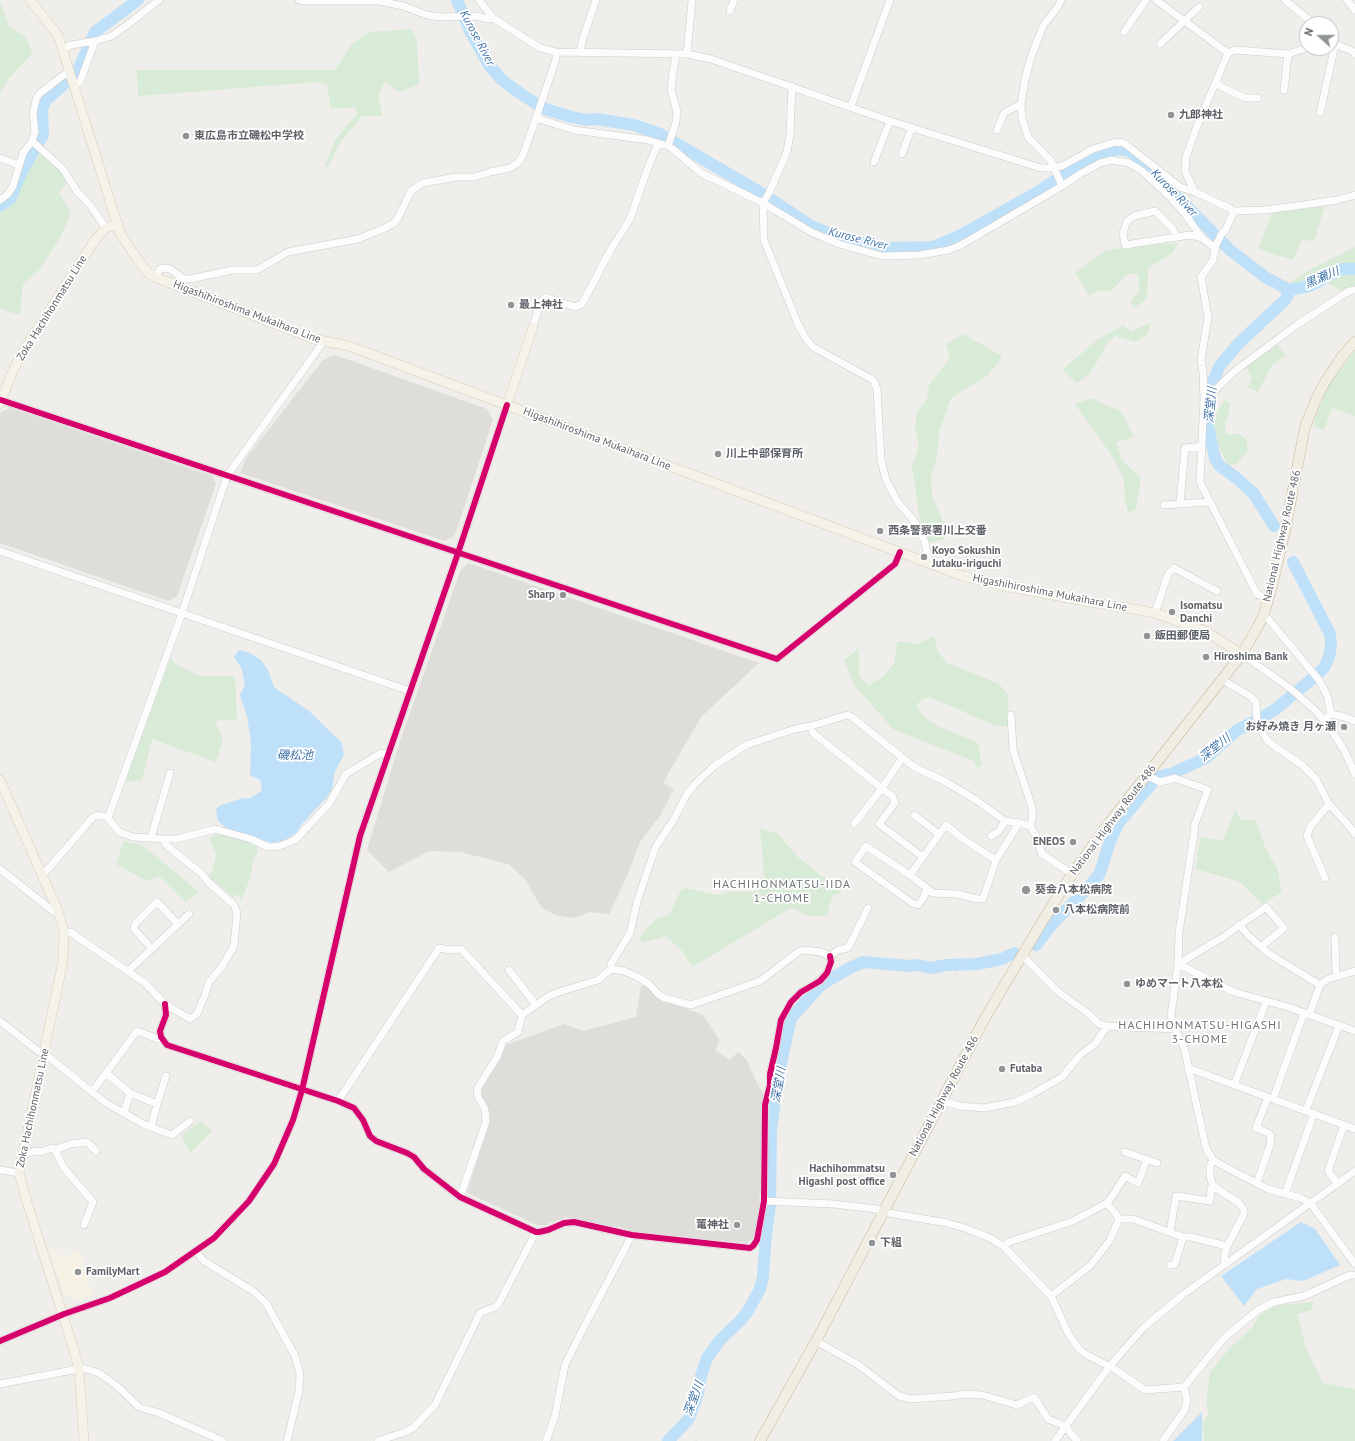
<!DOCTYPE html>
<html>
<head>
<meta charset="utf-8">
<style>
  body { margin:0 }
  #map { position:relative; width:1355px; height:1441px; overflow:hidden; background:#efeeea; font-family:"PT Sans",sans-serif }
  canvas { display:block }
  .north { position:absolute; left:1299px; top:16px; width:40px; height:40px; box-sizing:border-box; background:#fff; border:1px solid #bfc1c3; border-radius:50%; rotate:291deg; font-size:11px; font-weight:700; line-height:16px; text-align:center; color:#5f6368 }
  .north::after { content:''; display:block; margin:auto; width:14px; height:18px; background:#919496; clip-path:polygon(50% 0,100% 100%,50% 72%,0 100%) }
</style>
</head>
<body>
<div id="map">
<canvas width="1355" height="1441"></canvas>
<div class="north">N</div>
</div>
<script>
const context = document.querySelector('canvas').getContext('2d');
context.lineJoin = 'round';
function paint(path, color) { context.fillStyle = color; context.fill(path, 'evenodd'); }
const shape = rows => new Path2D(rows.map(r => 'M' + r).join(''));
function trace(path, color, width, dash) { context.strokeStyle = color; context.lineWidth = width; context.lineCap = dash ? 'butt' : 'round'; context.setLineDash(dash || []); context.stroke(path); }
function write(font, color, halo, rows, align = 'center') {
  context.font = font + ' "PT Sans","Noto Sans JP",sans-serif'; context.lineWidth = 3.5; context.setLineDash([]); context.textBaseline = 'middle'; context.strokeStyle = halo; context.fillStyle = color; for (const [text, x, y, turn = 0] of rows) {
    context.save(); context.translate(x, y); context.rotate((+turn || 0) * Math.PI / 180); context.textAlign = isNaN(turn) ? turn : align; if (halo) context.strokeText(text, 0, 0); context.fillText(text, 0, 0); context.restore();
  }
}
const commercial = shape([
  [49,1248,51,1248,62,1257,79,1252,92,1294,80,1299,68,1296,64,1293]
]);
const industrial = shape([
  [335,355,487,409,493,420,455,535,445,541,240,473,246,458,323,360],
  [10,408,212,476,216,484,177,596,168,601,0,543,0,416,1,412],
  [469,563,759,663,701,717,663,783,674,789,660,816,640,842,627,876,609,914,589,912,574,918,555,915,542,908,524,878,508,864,460,852,430,851,389,872,367,850,400,741,461,569],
  [641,985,646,985,659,998,703,1015,720,1041,715,1050,730,1060,738,1052,746,1059,758,1085,764,1094,762,1101,761,1182,758,1215,754,1237,747,1243,630,1231,628,1229,566,1217,545,1225,537,1225,467,1193,489,1123,490,1113,481,1095,483,1084,500,1061,506,1045,564,1024,583,1031,636,1017]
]);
const green = shape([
  [0,0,9,27,26,37,32,54,9,78,0,94],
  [412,29,417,42,419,84,399,92,385,81,378,95,382,116,362,116,341,141,328,167,325,166,335,140,357,114,355,107,331,109,327,84,318,82,138,96,137,70,335,70,352,44,369,32],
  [43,150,69,179,59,193,71,213,61,236,41,268,23,284,20,315,0,309,0,202,5,203],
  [1325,206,1314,241,1301,240,1295,256,1292,260,1258,249,1272,213],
  [1178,243,1173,253,1148,268,1147,299,1134,308,1131,301,1139,291,1138,275,1133,273,1125,276,1111,291,1099,291,1089,296,1075,273,1105,251,1130,246],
  [1355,247,1355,287,1343,291,1325,282,1309,293,1295,290,1291,282,1311,269],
  [1151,322,1147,334,1136,342,1115,336,1106,345,1102,354,1089,374,1077,383,1062,370,1096,341,1123,325,1131,332],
  [963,334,1002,356,999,362,987,376,951,398,939,432,937,456,931,476,932,495,946,528,944,539,929,543,920,521,912,466,919,447,915,427,917,412,927,399,929,385,950,358,946,344],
  [1276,343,1286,355,1272,365,1258,392,1248,387,1252,378,1246,367],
  [1355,351,1355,416,1332,408,1324,430,1317,428,1313,424,1329,384],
  [1093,398,1105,405,1121,411,1134,437,1116,442,1121,459,1141,478,1136,509,1128,513,1125,500,1124,481,1115,460,1075,404],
  [1225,400,1230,403,1228,417,1225,421,1226,434,1239,434,1246,439,1248,451,1236,464,1228,465,1211,430,1212,419],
  [934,636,937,650,947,663,999,684,1008,695,1009,727,994,725,930,697,923,699,918,703,918,708,923,716,939,727,978,743,982,766,977,768,974,761,893,729,855,686,844,660,859,648,859,677,869,685,883,677,894,664,897,642,906,642,918,644],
  [171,657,174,663,199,676,235,676,237,719,215,721,223,740,216,762,152,739,142,780,125,782],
  [1235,810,1240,819,1256,821,1266,850,1277,868,1282,892,1262,904,1240,882,1196,869,1200,837,1223,841],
  [760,828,778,834,798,857,841,892,832,896,827,916,809,916,791,908,692,967,682,951,666,936,642,943,640,938,646,929,657,918,669,915,681,890,686,888,718,895,729,892,752,892,760,890,764,875],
  [219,834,245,840,257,846,258,852,254,858,249,881,241,902,239,894,232,897,208,876,212,872,216,855,209,837],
  [124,841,142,845,199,892,185,902,159,876,147,881,116,864],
  [201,1121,212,1131,190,1153,181,1135],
  [1313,1302,1312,1310,1297,1314,1306,1349,1323,1383,1355,1389,1355,1441,1204,1441,1203,1422,1209,1414,1206,1403,1210,1372,1229,1349,1253,1327,1258,1317,1274,1306]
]);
const water = shape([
  [239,650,250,653,261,660,268,670,274,687,309,711,342,743,344,755,335,771,332,789,327,797,302,824,296,833,285,840,271,843,246,834,227,829,218,821,216,809,219,806,243,798,248,799,262,791,260,780,250,775,251,742,247,716,240,695,245,685,242,669,234,657],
  [1301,1222,1315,1229,1340,1265,1303,1281,1286,1279,1257,1289,1244,1306,1221,1276],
  [1202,1412,1202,1441,1173,1441]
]);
const river = shape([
  [457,0,470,31,489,65,501,79,514,89,538,105,548,110,572,117,586,120,597,119,634,125,660,134,763,194,811,226,837,236,857,242,887,248,933,247,961,235,1036,193,1082,163,1107,151,1120,149,1129,151,1138,157,1230,250,1265,277,1280,285,1290,290,1309,286,1320,281,1327,276,1342,269,1355,269],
  [0,206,10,199,23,169,43,135,42,109,46,100,61,87,78,70,95,32,138,0],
  [1274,526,1254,494,1240,481,1219,465,1215,458,1207,422,1212,385,1219,367,1237,345,1285,300,1290,290],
  [1036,945,1053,923,1090,886,1100,873,1109,844,1118,824,1157,777,1173,773,1206,758,1237,730,1260,719,1277,708,1319,673,1325,666,1329,657,1331,645,1330,634,1293,562],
  [668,1441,688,1420,697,1397,701,1376,707,1358,720,1340,741,1320,748,1311,760,1289,763,1277,766,1234,770,1206,771,1130,779,1072,791,1018,822,984,850,968,863,962,910,966,918,965,931,968,946,965,977,964,1002,959,1014,953]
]);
const minor = shape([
  [299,0,305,1,379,1,403,6,427,15,440,17,475,16,488,19,493,18],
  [479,0,493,18,540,48,556,52,687,54,711,59,890,121,1041,168,1054,168,1062,166,1093,149,1116,142,1124,143,1180,187,1195,192,1229,208,1234,211,1265,210,1296,206,1337,200,1355,195],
  [1061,0,1059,5,1043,26,1031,57,1025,80,1021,104,1022,118,1028,137,1051,161,1062,186],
  [1156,0,1228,53],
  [1285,0,1314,24],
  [1347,0,1355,10],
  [730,11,734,0],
  [1124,32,1146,0],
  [1332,43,1352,51,1355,54],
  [1160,44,1199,7],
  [62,49,71,45,95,41,112,36,131,22,159,0],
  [580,52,583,38,596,0],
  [687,54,692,0],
  [1216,84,1245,98,1258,98],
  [74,85,80,82,95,41],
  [792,86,790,135,787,152,769,193,763,203,764,240,798,324,806,339,813,347,873,380,877,389,881,460,886,480,898,502,915,522,925,542,929,563],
  [1284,90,1288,54],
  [851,106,890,0],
  [1320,113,1335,45],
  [536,118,574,130,648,140,668,146,673,149,701,173,763,203,811,232,839,244,882,256,919,255,949,250,961,245,1062,186,1080,174,1100,163,1112,160,1129,163,1142,171,1167,194,1185,214,1202,238,1215,248],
  [997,130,1004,113,1021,104],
  [32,141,63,169,76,190,90,205,106,228],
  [668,146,676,122,677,111,671,90,672,80,676,54],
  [902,154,912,127],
  [0,158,19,165],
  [874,162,890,121],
  [1195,192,1185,171,1186,157,1197,126,1228,53,1235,50,1288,54,1307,48],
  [0,200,8,194,13,186,23,153,32,141,35,132,33,113,36,100,39,94,69,71],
  [1234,211,1225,231,1222,233,1216,245,1213,260,1201,277,1208,317,1201,360,1203,372,1204,400,1200,482,1257,594,1268,599],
  [1177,237,1172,228,1155,211,1134,216,1127,221,1123,233,1125,245,1190,235,1202,238],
  [155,277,160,269,165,268,170,269,184,279,190,279,232,270,257,270,288,252,358,239,385,228,394,223,398,218,411,191,423,183,456,177,475,177,490,172,510,168,518,163,523,155,536,118,556,59,556,52],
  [533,327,540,303,545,297,575,307,582,304,610,251,630,219,646,173,658,143],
  [1204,392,1215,390,1235,371,1298,324,1349,291,1355,290],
  [1,400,777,659,895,564,900,552],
  [1180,504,1185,448,1202,446],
  [1164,505,1209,502],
  [0,551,410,691],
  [1155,613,1168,574,1174,568,1217,591],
  [1264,614,1319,680,1327,695,1331,714,1323,720],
  [1242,654,1291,689,1317,712,1328,725,1344,750,1355,774],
  [1221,679,1250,696,1256,702,1257,723,1267,740,1274,746,1302,765,1316,779,1329,804,1350,827,1355,834],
  [1331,714,1345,717,1355,721],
  [1011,715,1013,750,1031,804,1033,815,1030,826],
  [811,726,813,733,893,797,895,803,879,824,923,857],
  [1146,775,1160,782,1175,778,1208,790,1195,824,1194,834,1179,932,1178,964,1171,1015,1175,1029,1184,1047,1206,1148,1213,1160,1231,1170,1268,1189,1301,1198,1311,1204,1355,1264],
  [914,815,939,834],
  [108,818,182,613,227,476,324,341],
  [854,824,882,788,902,758],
  [991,836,999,831,1005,821],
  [151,838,170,773],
  [0,869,54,912,58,911],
  [910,875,946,825,963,839,996,860],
  [42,876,93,817,99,815,108,818,119,832,133,837,164,839,177,839,215,829,251,839,268,847,280,846,295,840,329,804,346,774,381,753,389,754],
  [1325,878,1307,836,1310,827,1329,804],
  [927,888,924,897,918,905,912,903,855,862,866,846,910,875,933,893,957,894,978,899,983,899,996,860,1019,823],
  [1239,925,1249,936,1268,953,1320,985],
  [64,932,70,932,145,983,165,1004,190,1019,197,1014,205,995,209,982,221,968,234,946,237,913,234,905,209,883,202,874,166,845,164,839],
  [1335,937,1336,976],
  [152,949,134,929,135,924,157,902,178,924],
  [1022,955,1057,991,1089,1014,1099,1024,1107,1026,1175,1029],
  [830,956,838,950,848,948,868,908],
  [1178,964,1234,992,1288,1007,1355,1031],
  [1178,964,1223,937,1266,907,1284,928,1262,946],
  [611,969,611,964,630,933,637,902,656,846,673,821,687,794,694,785,714,766,746,745,795,729,811,726,847,715,852,717,914,767,946,782,976,800,1005,821,1019,823,1030,826,1039,841,1041,853,1072,874],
  [509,970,536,1005],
  [128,971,189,914],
  [165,1004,166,1015,160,1031,161,1037,167,1045,338,1101,354,1108,363,1120,370,1136,376,1141,407,1153,414,1157,424,1169,460,1197,536,1232,539,1232,548,1230,564,1223,574,1222,632,1235,750,1248,753,1246,757,1240,764,1201,765,1105,770,1085,770,1074,776,1048,781,1020,791,1002,801,992,820,981,827,973,831,962,830,956],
  [1309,1015,1320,985,1328,979,1355,971],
  [0,1021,38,1051,45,1054,92,1092,137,1031,158,1039,161,1037],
  [1188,1068,1355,1129],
  [106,1073,130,1093,157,1104],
  [1234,1085,1266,1002],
  [92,1092,106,1103,124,1113,145,1125,172,1135,190,1121],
  [1273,1099,1304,1013],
  [338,1101,439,948,451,950,461,949,522,1015],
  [941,1101,960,1106,984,1108,1015,1102,1032,1094,1062,1077,1080,1055,1095,1044,1107,1026],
  [1306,1110,1339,1026],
  [124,1113,130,1093],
  [151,1127,157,1104,166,1076],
  [55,1150,70,1144,87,1142,96,1151],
  [1125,1152,1157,1163],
  [22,1155,35,1151,40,1152,52,1148,55,1150,64,1168,93,1202,84,1225],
  [1213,1160,1210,1166,1210,1176,1213,1186,1239,1203,1244,1210,1244,1214,1227,1246,1224,1258,1226,1264],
  [0,1170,19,1173],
  [1257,1183,1270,1145,1271,1136,1268,1133,1256,1128,1268,1097],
  [1338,1184,1328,1171,1344,1125],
  [1285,1194,1314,1113],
  [460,1197,486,1122,485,1109,478,1097,477,1089,497,1057,503,1041,518,1032,522,1015,549,996,562,991,598,980,611,969,624,971,638,977,649,984,659,995,665,998,691,1005,760,981,798,952,804,950,821,952,830,956],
  [764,1201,833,1204,877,1209,883,1212,947,1223,965,1228,990,1238,1003,1246,1051,1296,1068,1333,1080,1350,1087,1355,1116,1370,1145,1390,1184,1387,1224,1338,1258,1310,1274,1302,1304,1296,1350,1275,1355,1275],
  [1119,1219,1133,1219,1183,1237,1191,1237,1227,1246],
  [1170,1232,1176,1196,1210,1201,1211,1188,1213,1186],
  [1003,1246,1009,1242,1073,1221,1107,1203,1113,1195,1125,1176,1138,1183,1147,1159],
  [195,1251,204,1261,253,1291,266,1303,295,1356,300,1374,299,1391,287,1441],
  [1170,1265,1175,1264,1183,1237],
  [1051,1296,1091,1265,1110,1240,1119,1219,1116,1214,1107,1203],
  [0,1341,64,1314,110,1298,165,1272,214,1238,249,1201,274,1164,293,1120,302,1090,360,836,458,553,507,405],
  [816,1341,857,1364,899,1396,911,1399,953,1396,966,1394,982,1395,1017,1405,1034,1397,1048,1419,1065,1426,1077,1441],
  [0,1384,83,1368,99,1373,117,1386,139,1407,159,1413,223,1441],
  [378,1441,405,1432,413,1428,435,1405,480,1313,495,1307,499,1303,536,1232],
  [546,1441,555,1416,565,1365,584,1327,632,1235],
  [1055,1441,1109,1367,1143,1328,1181,1296,1355,1171],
  [1163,1441,1185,1409,1187,1400,1184,1387]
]);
const major = shape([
  [30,0,58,35,120,233,133,253,148,273,155,277,314,339,349,346,963,576,1009,587,1107,605],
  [0,404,11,375,23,351,95,240,106,228,118,224],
  [507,405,533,327],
  [1128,608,1155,613,1205,631,1242,654],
  [0,780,58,911,64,932,63,961,19,1173,27,1202,74,1350,79,1369,84,1441]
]);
const highway = shape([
  [760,1441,816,1341,985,1018,1042,922,1072,874,1109,823,1242,654,1257,628,1264,614,1272,586,1285,531,1305,427,1317,397,1325,382,1343,355,1355,342]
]);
const rail = shape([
  [696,1441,796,1259,839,1186,1058,791,1089,715,1126,584,1162,445,1180,403,1191,382,1203,362,1231,325,1264,293,1301,264,1355,232]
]);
const majorBridge = shape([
  [1107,605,1128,608]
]);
const cycleway = shape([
  [1,400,777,659,895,564,900,552],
  [165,1004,166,1015,160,1031,161,1037,167,1045,338,1101,354,1108,363,1120,370,1136,376,1141,407,1153,414,1157,424,1169,460,1197,536,1232,539,1232,548,1230,564,1223,574,1222,632,1235,750,1248,753,1246,757,1240,764,1201,765,1105,770,1085,770,1074,776,1048,781,1020,791,1002,801,992,820,981,827,973,831,962,830,956],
  [0,1341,64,1314,110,1298,165,1272,214,1238,249,1201,274,1164,293,1120,302,1090,360,836,458,553,507,405]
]);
const markers = [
  [1171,115,4,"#919496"],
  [186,136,4,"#919496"],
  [511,305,4,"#919496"],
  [718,454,4,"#919496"],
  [880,531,4,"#919496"],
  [924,557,4,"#919496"],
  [563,595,4,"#919496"],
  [1172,612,4,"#919496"],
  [1147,636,4,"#919496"],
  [1206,657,4,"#919496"],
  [1344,727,4,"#919496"],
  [1073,842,4,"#919496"],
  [1026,890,5,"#919496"],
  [1056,910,4,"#919496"],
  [1127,984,4,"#919496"],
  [1002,1069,4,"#919496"],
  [893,1175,4,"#919496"],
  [737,1225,4,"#919496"],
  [872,1243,4,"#919496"],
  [78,1272,4,"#919496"]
];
const poiNames = [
  ["九郎神社",1179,115],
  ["東広島市立磯松中学校",194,136],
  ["最上神社",519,305],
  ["川上中部保育所",726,454],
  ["西条警察署川上交番",888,531],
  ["Koyo Sokushin",932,551],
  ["Jutaku-iriguchi",932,564],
  ["Sharp",555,595,"right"],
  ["Isomatsu",1180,606],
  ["Danchi",1180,619],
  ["飯田郵便局",1155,636],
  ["Hiroshima Bank",1214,657],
  ["お好み焼き 月ヶ瀬",1336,727,"right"],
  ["ENEOS",1065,842,"right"],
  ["葵会八本松病院",1035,890],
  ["八本松病院前",1064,910],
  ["ゆめマート八本松",1135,984],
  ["Futaba",1010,1069],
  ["Hachihommatsu",885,1169,"right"],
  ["Higashi post office",885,1182,"right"],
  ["竃神社",729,1225,"right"],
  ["下組",880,1243],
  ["FamilyMart",86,1272]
];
const streetNames = [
  ["Zoka Hachihonmatsu Line",52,308,-58],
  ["Higashihiroshima Mukaihara Line",247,312,21],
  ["Higashihiroshima Mukaihara Line",597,439,21],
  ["National Highway Route 486",1282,536,-77],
  ["Higashihiroshima Mukaihara Line",1050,593,11],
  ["National Highway Route 486",1113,820,-53],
  ["National Highway Route 486",944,1096,-62],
  ["Zoka Hachihonmatsu Line",33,1108,-78]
];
const waterNames = [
  ["Kurose River",477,38,62],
  ["Kurose River",1174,193,46],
  ["Kurose River",858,239,14],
  ["黒瀬川",1322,278,-23],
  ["深堂川",1211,405,-85],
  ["深堂川",1215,748,-39],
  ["磯松池",295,756],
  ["深堂川",779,1085,-80],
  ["深堂川",694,1399,-70]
];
const neighbourhoodNames = [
  ["HACHIHONMATSU-IIDA",782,885],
  ["1-CHOME",782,899],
  ["HACHIHONMATSU-HIGASHI",1200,1026],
  ["3-CHOME",1200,1040]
];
paint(commercial, '#f7f3e4');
paint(industrial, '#dfddda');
paint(green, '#d8ebd6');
paint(water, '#bfe0f9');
trace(river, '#bfe0f9', 12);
trace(minor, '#cbcccc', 8);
trace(major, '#d7ceb8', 10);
trace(highway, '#c8b996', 11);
trace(minor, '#fdfcfc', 7);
trace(major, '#f4f2e9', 9);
trace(highway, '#f0ede3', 10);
trace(rail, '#e4e4e4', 2, [1, 5]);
trace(majorBridge, '#d7ceb8', 10, []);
trace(majorBridge, '#f4f2e9', 9);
trace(cycleway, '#d6006c', 6);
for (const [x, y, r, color] of markers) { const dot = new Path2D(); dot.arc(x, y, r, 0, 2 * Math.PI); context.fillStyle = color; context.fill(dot); trace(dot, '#fff', 1.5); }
write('bold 11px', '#5f6368', '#fff', poiNames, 'left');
write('11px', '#5f6368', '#fff', streetNames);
write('italic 12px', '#4174aa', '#fff', waterNames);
context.letterSpacing = '1px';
write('12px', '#70757a', '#fff', neighbourhoodNames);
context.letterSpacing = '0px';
</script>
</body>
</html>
